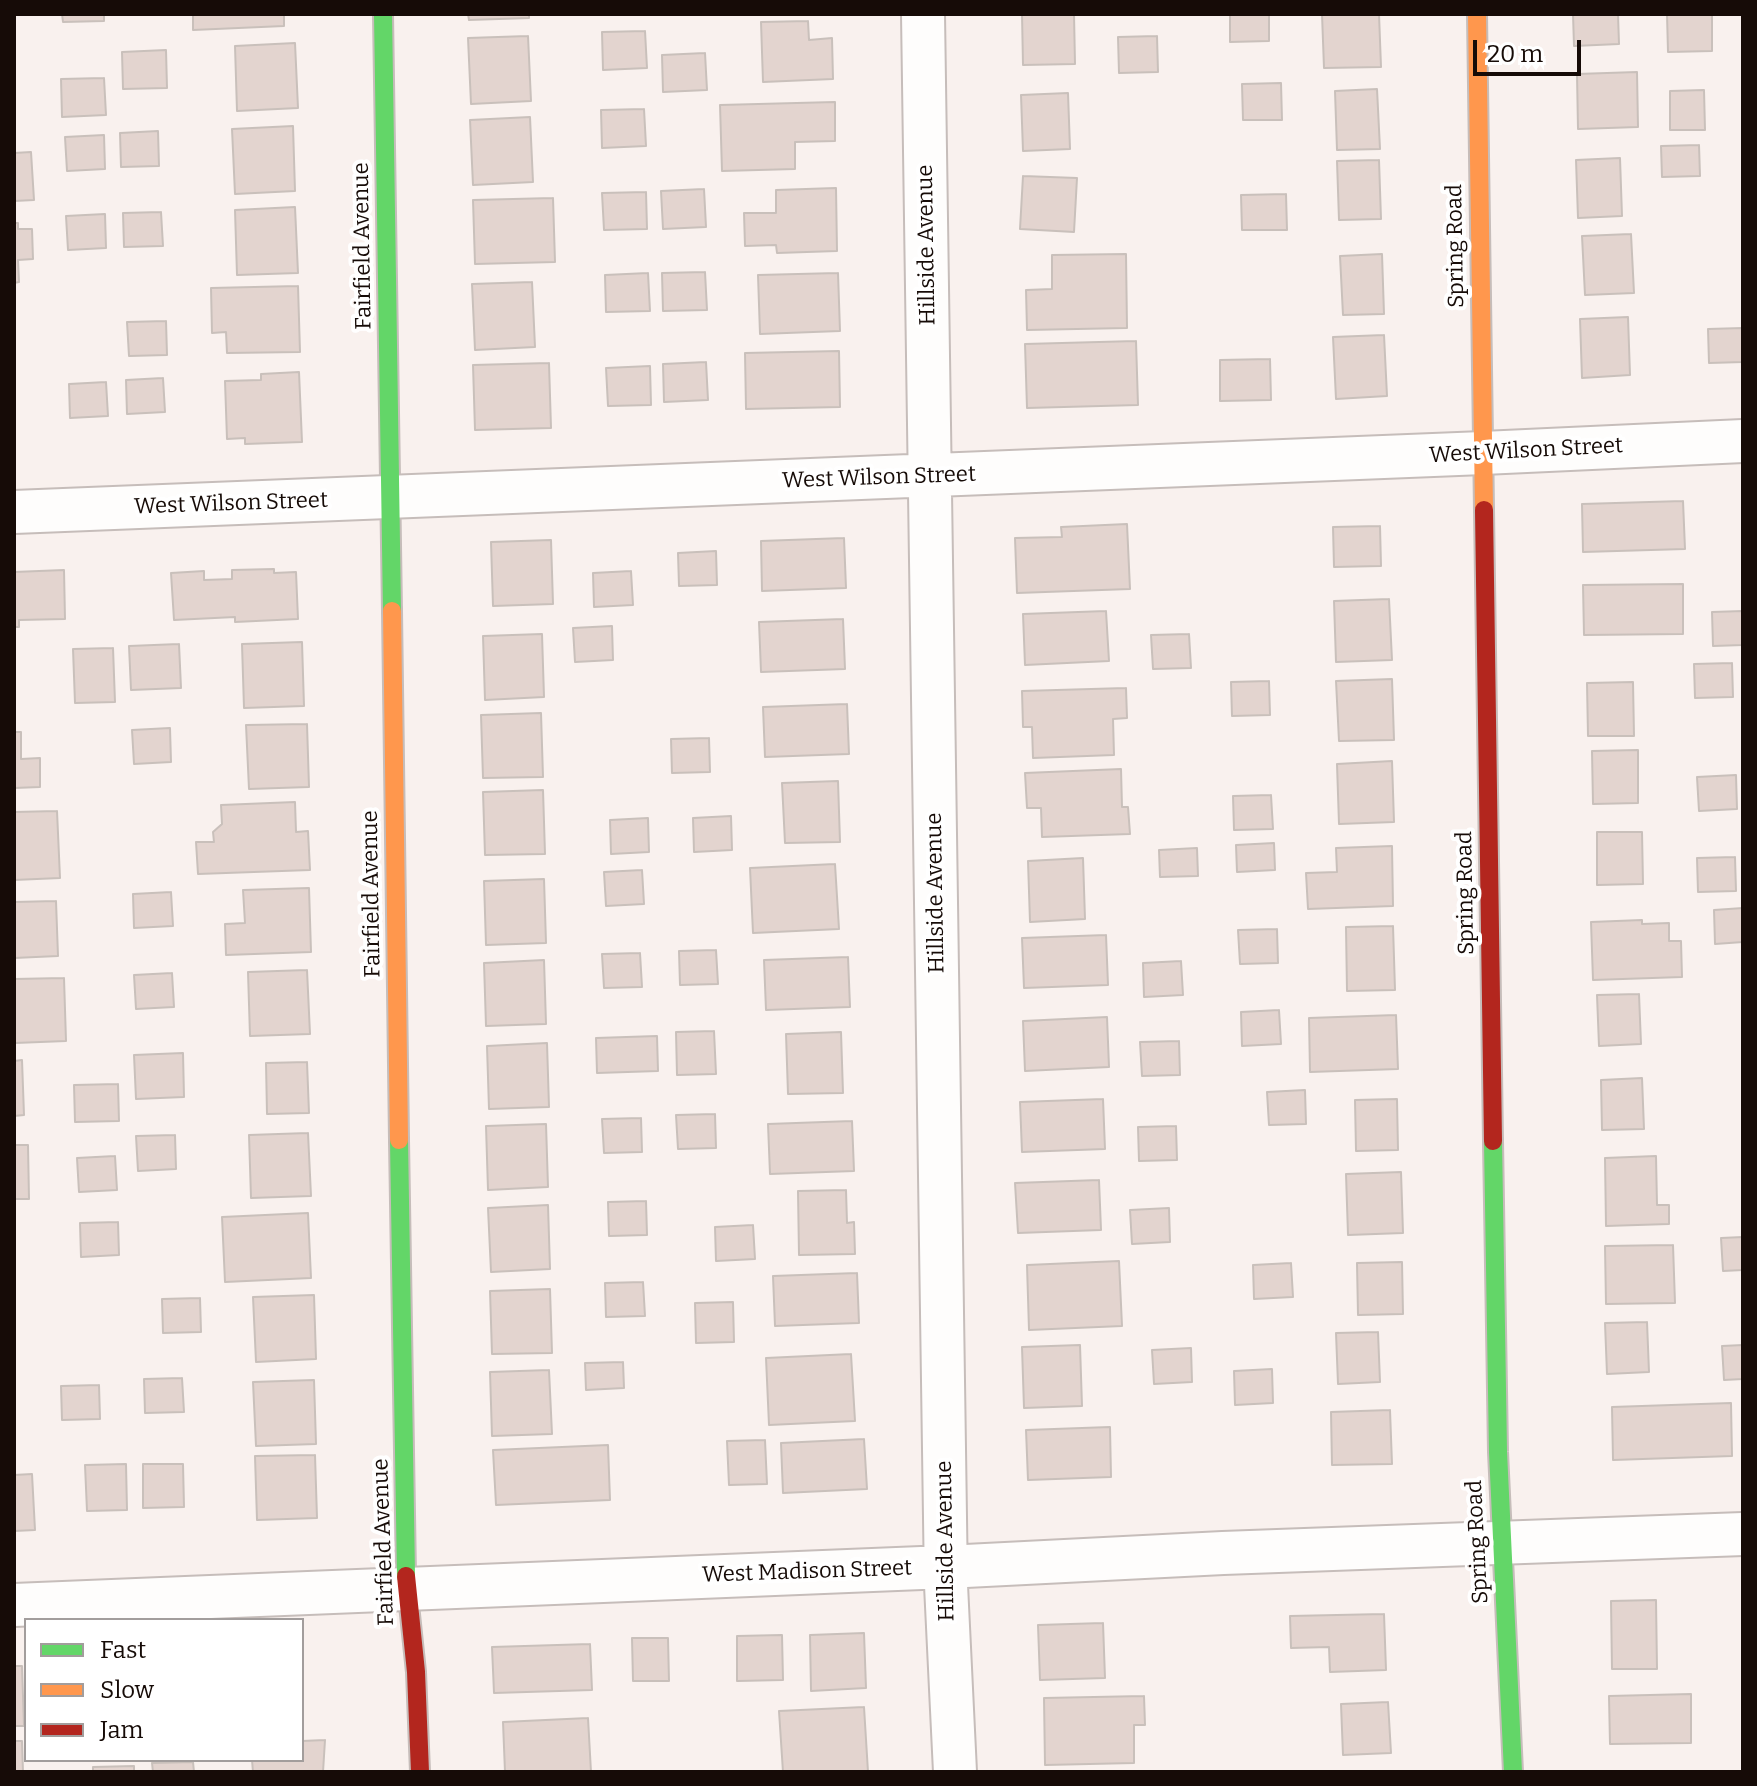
<!DOCTYPE html>
<html>
<head>
<meta charset="utf-8">
<style>
  body { margin:0 }
  #map { position:relative; width:1757px; height:1786px; overflow:hidden; background:#f9f1ee; font-family:Bitter,serif }
  canvas { display:block }
  .frame { position:absolute; inset:0; border:16px solid #160b07; pointer-events:none }
  .legend { position:absolute; left:24px; top:1618px; width:280px; height:144px; box-sizing:border-box; background:#fff; border:2px solid #a29d9c; margin:0; padding:10px 14px; list-style:none; font-size:24px; color:#160b07 }
  .legend li { display:flex; align-items:center; gap:16px; height:40px }
  .legend b { width:40px; border:2px solid #a29d9c }
  .scale { position:absolute; left:1473px; top:40px; width:108px; height:36px; box-sizing:border-box; border:4px solid #160b07; border-top:0; padding-left:10px; font-size:24px; line-height:28px; white-space:nowrap; color:#160b07; -webkit-text-stroke:6px #fff; paint-order:stroke }
</style>
</head>
<body>
<div id="map">
<canvas width="1757" height="1786"></canvas>
<div class="frame"></div>
<ul class="legend">
<li><b style="height:10px;background:#63d668"></b>Fast</li>
<li><b style="height:10px;background:#ff974d"></b>Slow</li>
<li><b style="height:10px;background:#b3261e"></b>Jam</li>
</ul>
<div class="scale">20 m</div>
</div>
<script>
const context = document.querySelector('canvas').getContext('2d');
context.lineJoin = 'round';
function paint(path, color) { context.fillStyle = color; context.fill(path, 'evenodd'); }
const shape = rows => new Path2D(rows.map(r => 'M' + r).join(''));
function trace(path, color, width, dash) { context.strokeStyle = color; context.lineWidth = width; context.lineCap = dash ? 'butt' : 'round'; context.setLineDash(dash || []); context.stroke(path); }
function write(font, color, halo, rows, align = 'center') {
  context.font = font + ' Bitter,serif'; context.lineWidth = 8; context.setLineDash([]); context.textBaseline = 'middle'; context.strokeStyle = halo; context.fillStyle = color; for (const [text, x, y, turn = 0] of rows) {
    context.save(); context.translate(x, y); context.rotate((+turn || 0) * Math.PI / 180); context.textAlign = isNaN(turn) ? turn : align; if (halo) context.strokeText(text, 0, 0); context.fillText(text, 0, 0); context.restore();
  }
}
const building = shape([
  [62,14,104,14,104,21,63,22,62,14],
  [193,14,284,14,284,26,193,30,193,14],
  [468,14,529,14,529,18,469,20,468,14],
  [1022,14,1074,14,1075,64,1023,65,1022,14],
  [1230,14,1269,14,1269,41,1230,42,1230,14],
  [1322,14,1379,14,1381,67,1324,68,1322,14],
  [1573,14,1618,14,1619,44,1574,46,1573,14],
  [1667,14,1712,14,1712,51,1668,52,1667,14],
  [808,21,809,40,832,38,833,79,763,82,761,22,808,21],
  [645,31,647,68,603,70,602,32,645,31],
  [528,36,531,101,471,104,468,38,528,36],
  [1157,36,1158,72,1119,73,1118,37,1157,36],
  [295,43,298,108,237,111,235,46,295,43],
  [166,50,167,88,123,89,122,52,166,50],
  [705,53,707,90,663,92,662,55,705,53],
  [1637,72,1638,127,1578,129,1577,74,1637,72],
  [104,78,106,115,62,117,61,79,104,78],
  [1281,83,1282,120,1243,120,1242,84,1281,83],
  [1377,89,1380,149,1337,150,1335,91,1377,89],
  [1704,90,1705,130,1670,130,1670,91,1704,90],
  [1068,93,1070,149,1023,151,1021,95,1068,93],
  [835,102,835,141,795,142,795,169,722,171,720,105,835,102],
  [644,109,646,146,602,148,601,110,644,109],
  [530,117,533,182,473,185,470,120,530,117],
  [293,126,295,191,235,194,232,129,293,126],
  [158,131,159,166,121,167,120,133,158,131],
  [104,135,105,169,67,171,65,137,104,135],
  [1699,145,1700,176,1662,177,1661,146,1699,145],
  [31,152,34,200,14,201,14,153,31,152],
  [1620,158,1622,216,1578,218,1576,160,1620,158],
  [1379,160,1381,219,1339,220,1337,161,1379,160],
  [1023,176,1077,178,1074,232,1020,229,1023,176],
  [836,188,837,251,777,253,776,245,745,246,744,213,776,213,776,190,836,188],
  [704,189,706,227,663,229,661,191,704,189],
  [646,192,647,229,604,230,602,193,646,192],
  [1286,194,1287,230,1242,230,1241,195,1286,194],
  [553,198,555,262,475,264,473,200,553,198],
  [295,207,298,273,237,275,235,210,295,207],
  [161,212,163,246,124,247,123,213,161,212],
  [105,214,106,248,68,250,66,216,105,214],
  [14,223,18,223,18,229,32,229,33,259,18,260,19,282,14,283,14,223],
  [1631,234,1634,293,1585,295,1582,236,1631,234],
  [1126,254,1127,328,1027,330,1026,290,1052,289,1052,255,1126,254],
  [1382,254,1384,314,1343,315,1340,256,1382,254],
  [705,272,707,310,663,311,662,273,705,272],
  [648,273,650,311,606,312,605,275,648,273],
  [838,273,840,331,760,334,758,275,838,273],
  [532,282,535,347,475,350,472,284,532,282],
  [298,286,300,352,227,353,226,332,212,333,211,288,298,286],
  [1628,317,1630,375,1582,378,1580,319,1628,317],
  [166,321,167,355,129,356,127,322,166,321],
  [1743,328,1743,362,1709,363,1708,329,1743,328],
  [1384,335,1387,396,1336,399,1333,337,1384,335],
  [1136,341,1138,405,1027,408,1025,344,1136,341],
  [839,351,840,407,746,409,745,353,839,351],
  [1270,359,1271,400,1220,401,1220,360,1270,359],
  [706,362,708,400,664,402,663,364,706,362],
  [549,363,551,428,475,430,473,365,549,363],
  [650,366,651,405,608,406,606,368,650,366],
  [299,372,302,442,245,444,245,438,227,439,225,381,261,380,261,374,299,372],
  [163,378,165,412,127,414,126,380,163,378],
  [106,382,108,416,70,418,69,384,106,382],
  [1683,501,1685,549,1583,552,1582,504,1683,501],
  [1127,524,1130,589,1017,593,1015,538,1062,537,1061,527,1127,524],
  [1380,526,1381,566,1334,567,1333,527,1380,526],
  [844,538,846,588,762,591,761,541,844,538],
  [551,540,553,604,493,606,491,542,551,540],
  [716,551,717,585,679,586,678,553,716,551],
  [274,569,274,573,296,572,298,619,235,622,235,617,174,620,171,573,204,571,204,580,232,579,232,570,274,569],
  [64,570,65,619,19,620,19,627,14,627,14,572,64,570],
  [631,571,633,605,594,607,593,573,631,571],
  [1683,584,1683,634,1584,635,1583,585,1683,584],
  [1389,599,1392,660,1336,662,1334,601,1389,599],
  [1106,611,1109,661,1025,665,1023,614,1106,611],
  [1743,611,1743,645,1713,646,1712,612,1743,611],
  [843,619,845,669,761,672,759,622,843,619],
  [612,626,613,660,575,662,573,628,612,626],
  [542,634,544,697,485,700,483,636,542,634],
  [1189,634,1191,668,1153,669,1151,635,1189,634],
  [302,642,304,706,244,708,242,644,302,642],
  [179,644,181,688,131,690,129,646,179,644],
  [113,648,115,702,75,703,73,649,113,648],
  [1732,663,1733,697,1695,698,1694,664,1732,663],
  [1392,679,1394,740,1339,741,1336,681,1392,679],
  [1269,681,1270,715,1232,716,1231,682,1269,681],
  [1633,682,1634,736,1588,736,1587,683,1633,682],
  [1126,688,1127,718,1113,719,1114,755,1033,758,1032,727,1023,727,1022,691,1126,688],
  [847,704,849,754,765,757,763,707,847,704],
  [541,713,543,777,483,778,481,715,541,713],
  [307,724,309,787,249,789,246,725,307,724],
  [170,728,171,762,134,764,132,730,170,728],
  [14,732,21,732,21,759,40,758,40,787,14,788,14,732],
  [709,738,710,772,672,773,671,739,709,738],
  [1638,750,1638,803,1593,804,1592,751,1638,750],
  [1392,761,1394,822,1339,824,1337,764,1392,761],
  [1121,769,1122,807,1128,807,1130,834,1042,837,1041,808,1027,808,1025,773,1121,769],
  [1736,775,1737,809,1699,811,1697,777,1736,775],
  [838,781,840,842,785,843,782,783,838,781],
  [543,790,545,854,485,855,483,792,543,790],
  [1271,795,1273,829,1234,830,1233,796,1271,795],
  [295,802,296,832,308,831,310,870,198,874,196,842,214,842,213,832,222,824,221,805,295,802],
  [57,811,60,878,14,880,14,812,57,811],
  [731,816,732,850,694,852,693,818,731,816],
  [648,818,649,852,611,854,610,820,648,818],
  [1597,832,1642,832,1643,884,1597,885,1597,832],
  [1274,843,1275,870,1237,872,1236,845,1274,843],
  [1392,846,1393,906,1308,909,1306,873,1337,872,1336,848,1392,846],
  [1197,848,1198,876,1160,877,1159,850,1197,848],
  [1735,857,1736,891,1698,892,1697,858,1735,857],
  [1083,858,1085,919,1030,922,1028,861,1083,858],
  [835,864,839,929,753,933,750,868,835,864],
  [642,870,644,904,606,906,604,872,642,870],
  [544,879,546,943,486,945,484,881,544,879],
  [309,888,311,952,226,955,225,924,245,923,243,890,309,888],
  [171,892,173,926,134,928,133,894,171,892],
  [56,901,58,956,14,958,14,902,56,901],
  [1743,908,1743,942,1715,944,1714,910,1743,908],
  [1642,920,1642,924,1669,923,1669,941,1681,941,1682,977,1593,980,1591,922,1642,920],
  [1393,926,1395,990,1347,991,1346,927,1393,926],
  [1277,929,1278,963,1240,964,1238,930,1277,929],
  [1106,935,1108,985,1024,988,1022,938,1106,935],
  [716,950,718,984,680,985,679,951,716,950],
  [640,953,642,987,604,988,602,954,640,953],
  [848,957,850,1007,766,1010,764,960,848,957],
  [544,960,546,1024,486,1026,484,963,544,960],
  [1181,961,1183,995,1144,997,1143,963,1181,961],
  [307,970,310,1034,250,1036,248,972,307,970],
  [172,973,174,1007,136,1009,134,975,172,973],
  [64,978,66,1041,15,1043,14,979,64,978],
  [1639,994,1641,1044,1599,1046,1597,995,1639,994],
  [1279,1010,1281,1044,1242,1046,1241,1012,1279,1010],
  [1396,1015,1398,1069,1310,1072,1309,1018,1396,1015],
  [1107,1017,1109,1067,1025,1071,1023,1021,1107,1017],
  [714,1031,716,1074,677,1075,676,1032,714,1031],
  [841,1032,843,1093,788,1094,786,1034,841,1032],
  [657,1036,658,1071,597,1073,596,1038,657,1036],
  [1179,1041,1180,1075,1142,1076,1140,1042,1179,1041],
  [547,1043,549,1107,489,1109,487,1046,547,1043],
  [183,1053,184,1097,136,1099,134,1055,183,1053],
  [22,1060,24,1115,14,1116,14,1061,22,1060],
  [307,1062,309,1113,267,1114,266,1063,307,1062],
  [1642,1078,1644,1129,1602,1130,1601,1080,1642,1078],
  [118,1084,119,1121,75,1122,74,1085,118,1084],
  [1305,1090,1306,1124,1269,1125,1267,1092,1305,1090],
  [1103,1099,1105,1149,1022,1152,1020,1102,1103,1099],
  [1397,1099,1398,1150,1356,1151,1355,1100,1397,1099],
  [715,1114,716,1148,678,1149,676,1115,715,1114],
  [641,1118,642,1152,604,1153,602,1119,641,1118],
  [852,1121,854,1171,770,1174,768,1124,852,1121],
  [546,1124,548,1187,488,1190,486,1126,546,1124],
  [1176,1126,1177,1160,1139,1161,1138,1127,1176,1126],
  [308,1133,311,1196,251,1198,249,1135,308,1133],
  [175,1135,176,1169,138,1171,136,1136,175,1135],
  [14,1145,28,1145,29,1199,14,1199,14,1145],
  [115,1156,117,1190,79,1192,77,1158,115,1156],
  [1656,1156,1657,1205,1669,1205,1669,1224,1606,1226,1605,1158,1656,1156],
  [1401,1172,1403,1233,1348,1235,1346,1174,1401,1172],
  [1099,1180,1101,1230,1018,1233,1015,1183,1099,1180],
  [846,1190,847,1223,854,1222,855,1254,799,1255,798,1191,846,1190],
  [646,1201,647,1235,609,1236,608,1202,646,1201],
  [548,1205,550,1269,491,1272,488,1208,548,1205],
  [1169,1208,1170,1242,1132,1244,1130,1210,1169,1208],
  [308,1213,311,1278,225,1282,222,1217,308,1213],
  [118,1222,119,1255,81,1257,80,1223,118,1222],
  [753,1225,755,1259,716,1261,715,1227,753,1225],
  [1743,1237,1743,1270,1723,1271,1721,1238,1743,1237],
  [1673,1245,1675,1303,1606,1304,1605,1246,1673,1245],
  [1119,1261,1122,1326,1029,1330,1027,1265,1119,1261],
  [1402,1262,1403,1314,1358,1315,1357,1263,1402,1262],
  [1291,1263,1293,1297,1254,1299,1253,1265,1291,1263],
  [857,1273,859,1323,775,1326,773,1276,857,1273],
  [643,1282,645,1316,606,1317,605,1283,643,1282],
  [550,1289,552,1353,492,1354,490,1291,550,1289],
  [314,1295,316,1359,256,1362,253,1297,314,1295],
  [200,1298,201,1332,163,1333,162,1299,200,1298],
  [733,1302,734,1342,696,1343,695,1303,733,1302],
  [1647,1322,1649,1372,1607,1374,1605,1323,1647,1322],
  [1378,1332,1380,1382,1338,1384,1336,1333,1378,1332],
  [1080,1345,1082,1406,1024,1408,1022,1347,1080,1345],
  [1743,1345,1743,1379,1724,1380,1722,1346,1743,1345],
  [1191,1348,1192,1382,1154,1384,1152,1350,1191,1348],
  [851,1354,855,1421,769,1425,766,1358,851,1354],
  [623,1362,624,1388,586,1390,585,1363,623,1362],
  [1272,1369,1273,1403,1235,1405,1234,1371,1272,1369],
  [549,1370,552,1434,492,1436,490,1372,549,1370],
  [182,1378,184,1412,145,1413,144,1379,182,1378],
  [314,1380,316,1444,256,1446,253,1382,314,1380],
  [99,1385,100,1419,62,1420,61,1386,99,1385],
  [1731,1403,1732,1456,1613,1460,1612,1407,1731,1403],
  [1390,1410,1392,1464,1332,1465,1331,1412,1390,1410],
  [1110,1427,1111,1477,1028,1480,1026,1430,1110,1427],
  [864,1439,867,1489,783,1493,781,1443,864,1439],
  [765,1440,767,1484,729,1485,727,1441,765,1440],
  [608,1445,610,1500,496,1505,493,1450,608,1445],
  [315,1455,317,1518,257,1520,255,1456,315,1455],
  [126,1464,127,1510,87,1511,85,1465,126,1464],
  [143,1464,183,1464,184,1507,143,1508,143,1464],
  [32,1474,35,1530,14,1531,14,1475,32,1474],
  [1656,1600,1657,1669,1612,1669,1611,1601,1656,1600],
  [1384,1614,1386,1670,1330,1672,1329,1647,1291,1648,1290,1616,1384,1614],
  [1103,1623,1105,1678,1040,1680,1038,1625,1103,1623],
  [864,1633,866,1688,811,1691,810,1635,864,1633],
  [782,1635,783,1680,737,1681,737,1636,782,1635],
  [632,1638,668,1638,669,1681,633,1681,632,1638],
  [590,1644,592,1690,494,1693,492,1647,590,1644],
  [14,1666,22,1666,24,1726,14,1726,14,1666],
  [1691,1694,1691,1743,1610,1744,1609,1696,1691,1694],
  [1144,1696,1145,1725,1134,1725,1134,1763,1045,1765,1044,1698,1144,1696],
  [1388,1702,1391,1753,1343,1755,1341,1704,1388,1702],
  [864,1707,868,1772,783,1772,779,1711,864,1707],
  [588,1718,591,1772,505,1772,503,1722,588,1718],
  [325,1740,323,1772,253,1772,252,1760,302,1760,302,1741,325,1740],
  [14,1741,22,1741,23,1772,14,1772,14,1741],
  [193,1762,194,1772,153,1772,152,1763,193,1762],
  [134,1766,134,1772,93,1772,93,1767,134,1766]
]);
const street = shape([
  [923,14,946,1585,955,1772],
  [14,512,1483,453,1743,441],
  [14,1605,946,1567,1223,1553,1743,1534]
]);
const fast = shape([
  [383,14,392,611],
  [399,1140,406,1576],
  [1493,1141,1498,1452,1513,1772]
]);
const slow = shape([
  [1477,14,1484,510],
  [392,611,399,1140]
]);
const jam = shape([
  [1484,510,1493,1141],
  [406,1576,416,1672,420,1772]
]);
const streetNames = [
  ["Hillside Avenue",927,245,-91],
  ["Fairfield Avenue",363,246,-91],
  ["Spring Road",1456,246,-91],
  ["West Wilson Street",1526,451,-3],
  ["West Wilson Street",879,478,-2],
  ["West Wilson Street",231,504,-2],
  ["Hillside Avenue",936,893,-91],
  ["Spring Road",1466,893,-91],
  ["Fairfield Avenue",372,894,-91],
  ["Hillside Avenue",946,1541,-91],
  ["Fairfield Avenue",384,1542,-92],
  ["Spring Road",1478,1542,-93],
  ["West Madison Street",807,1572,-2]
];
paint(building, '#e3d4cf');
trace(building, '#c9c0bb', 2);
trace(street, '#c6bdba', 46);
trace(fast, '#c6bdba', 22);
trace(slow, '#c6bdba', 22);
trace(jam, '#c6bdba', 22);
trace(street, '#fefdfc', 42);
trace(fast, '#63d668', 18);
trace(slow, '#ff974d', 18);
trace(jam, '#b3261e', 18);
write('22px', '#160b07', '#fff', streetNames);
</script>
</body>
</html>
